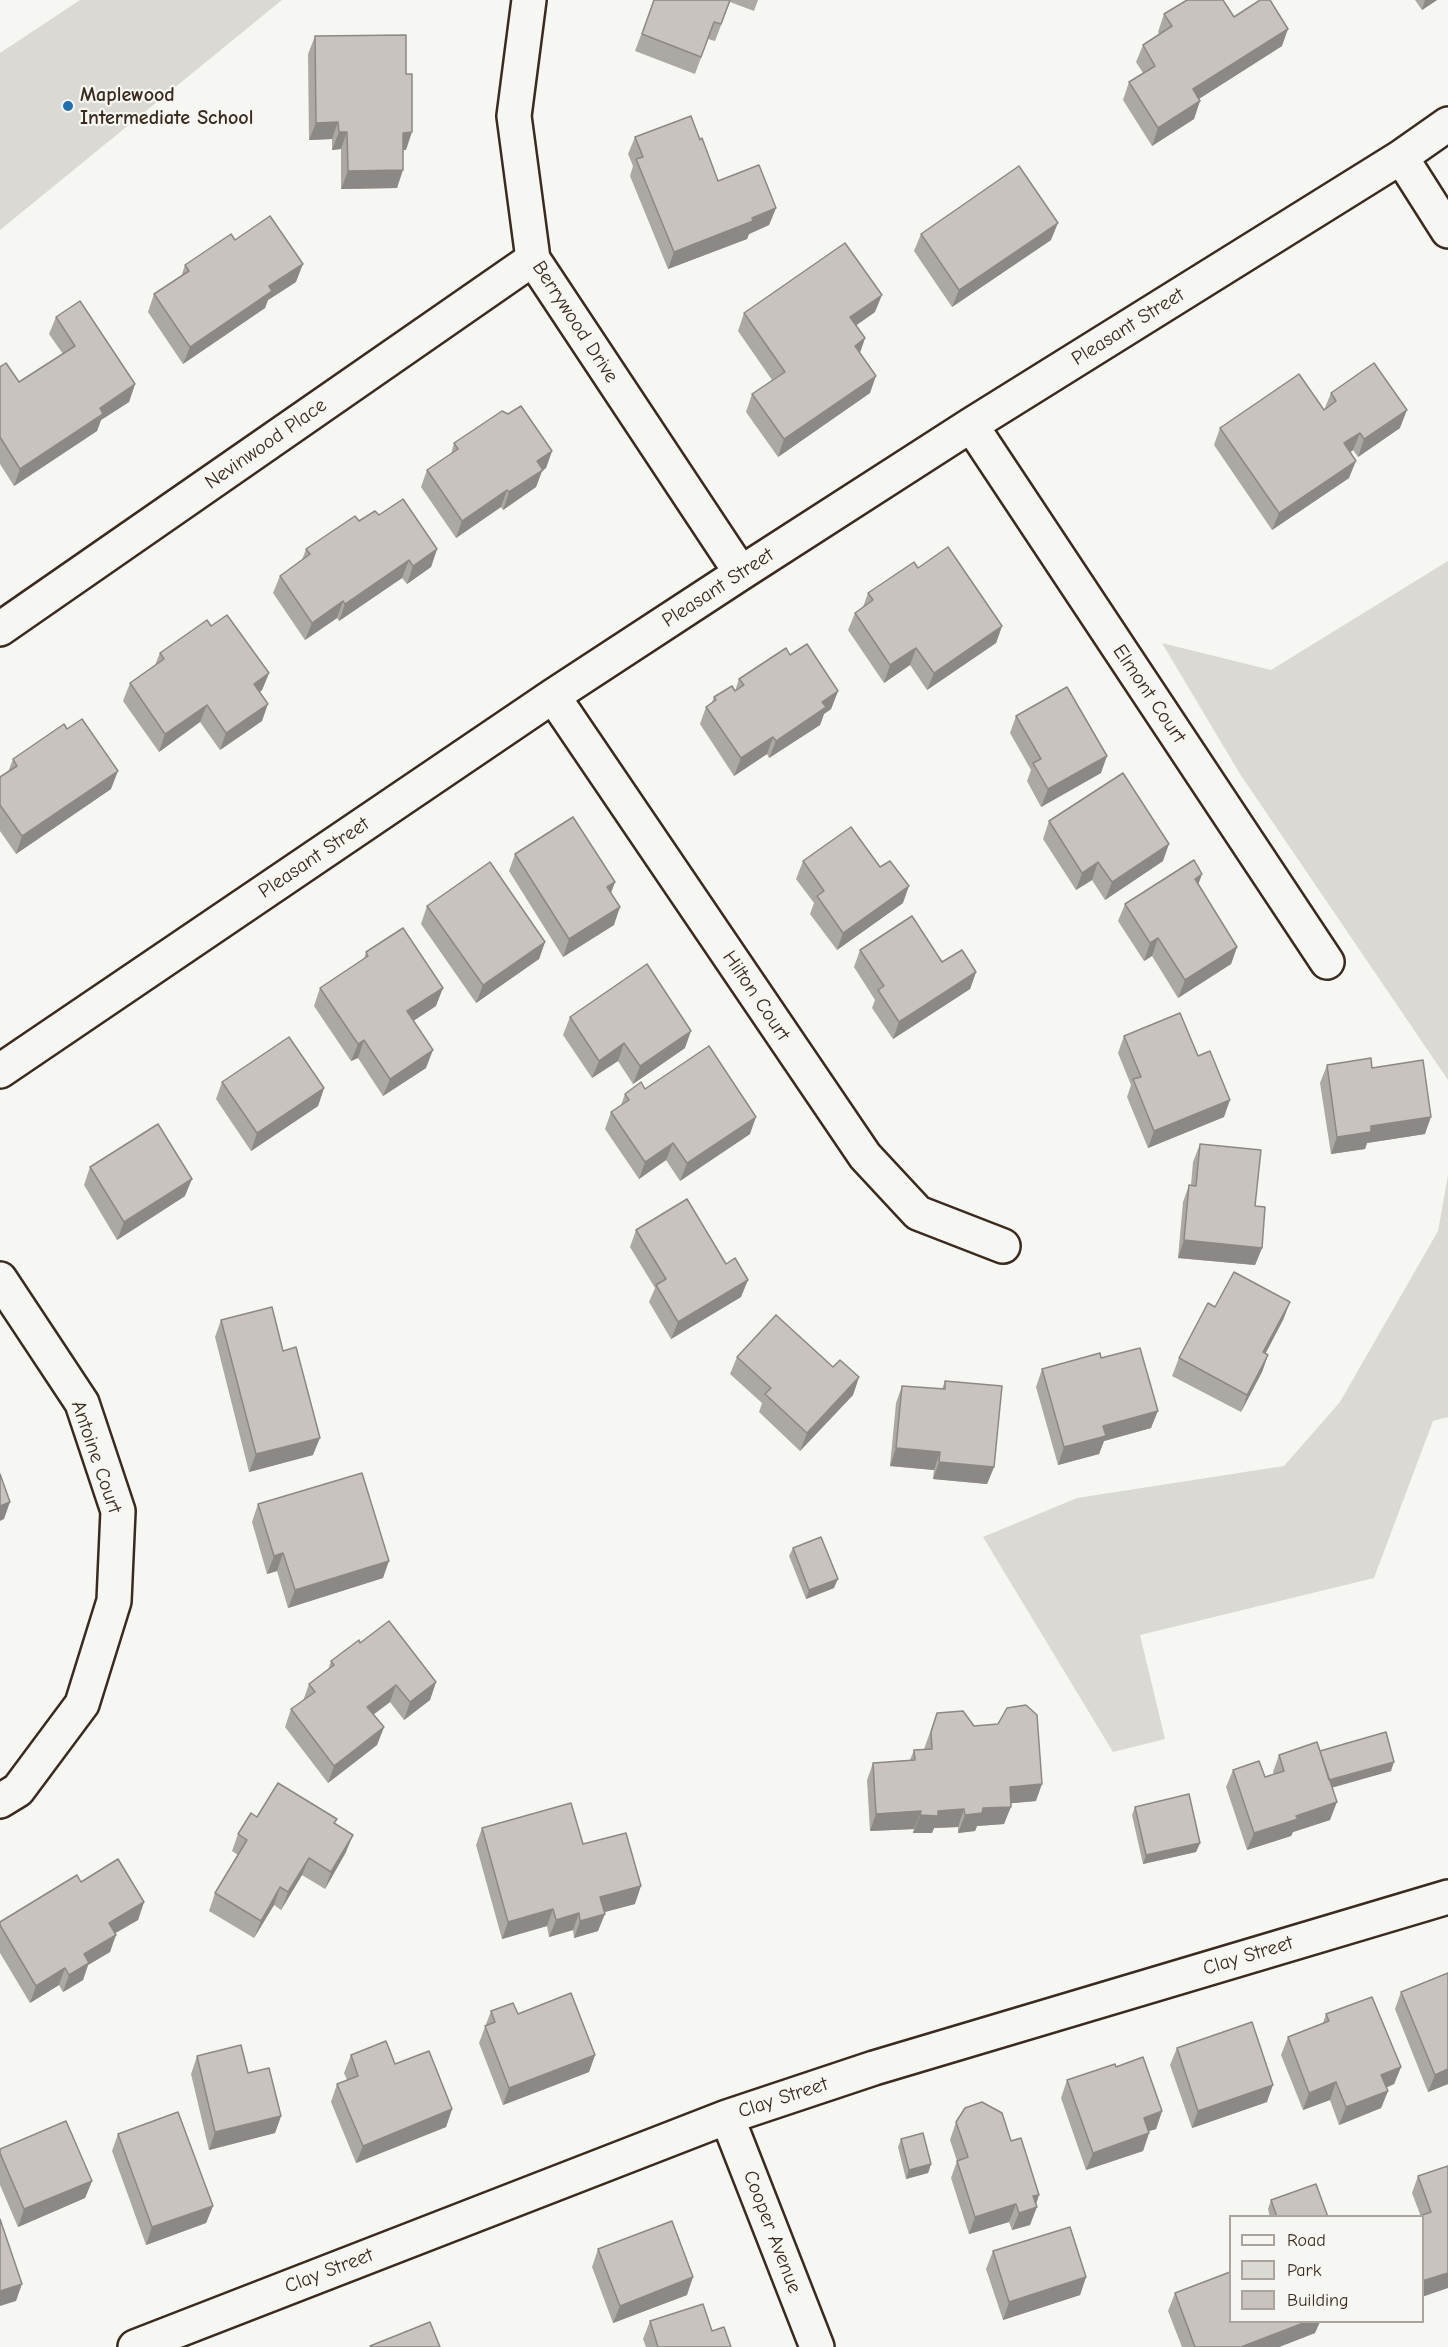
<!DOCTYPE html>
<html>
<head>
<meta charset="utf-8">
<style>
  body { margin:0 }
  #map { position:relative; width:1448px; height:2347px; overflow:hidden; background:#f6f6f2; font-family:"Comic Neue",sans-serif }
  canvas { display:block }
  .legend { position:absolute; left:1229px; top:2215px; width:195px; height:108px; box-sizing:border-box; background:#f6f6f2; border:2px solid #aba49d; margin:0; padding:8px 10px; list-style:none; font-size:18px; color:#3b2a1e }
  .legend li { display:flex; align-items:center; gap:12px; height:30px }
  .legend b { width:30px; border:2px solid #aba49d }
</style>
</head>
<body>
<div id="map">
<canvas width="1448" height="2347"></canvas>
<ul class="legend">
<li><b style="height:8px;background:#f6f6f2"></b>Road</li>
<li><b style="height:16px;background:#dad9d3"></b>Park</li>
<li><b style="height:16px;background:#c8c3be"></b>Building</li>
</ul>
</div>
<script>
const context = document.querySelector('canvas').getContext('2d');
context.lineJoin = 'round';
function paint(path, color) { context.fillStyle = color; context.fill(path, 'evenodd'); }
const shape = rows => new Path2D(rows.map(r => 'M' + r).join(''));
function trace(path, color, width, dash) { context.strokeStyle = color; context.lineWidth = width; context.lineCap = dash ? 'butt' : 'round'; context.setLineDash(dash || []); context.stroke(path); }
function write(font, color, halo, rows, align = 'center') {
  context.font = font + ' "Comic Neue",sans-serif'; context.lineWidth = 4.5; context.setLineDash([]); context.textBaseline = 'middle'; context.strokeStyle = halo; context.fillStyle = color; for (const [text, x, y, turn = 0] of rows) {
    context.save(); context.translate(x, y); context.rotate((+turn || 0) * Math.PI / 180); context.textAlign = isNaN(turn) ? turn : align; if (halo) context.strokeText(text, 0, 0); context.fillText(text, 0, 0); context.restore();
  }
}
const green = shape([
  [80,0,282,0,0,230,0,53],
  [1448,561,1448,1080,1240,774,1162,643,1271,670],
  [1448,1175,1448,1417,1433,1421,1374,1578,1140,1635,1165,1739,1113,1752,983,1537,1077,1498,1284,1466,1340,1402,1438,1231]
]);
const minor = shape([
  [529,0,514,116,533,259,741,573],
  [1401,157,1448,231],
  [971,425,1327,962],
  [0,629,533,259],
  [553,696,865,1156,918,1213,1003,1246],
  [0,1071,553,696,741,573,971,425,1401,157,1448,124],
  [0,1279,82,1403,118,1511,114,1601,82,1704,18,1790,0,1801],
  [727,2117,817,2347],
  [135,2347,727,2117,874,2068,1448,1897]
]);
const wall = shape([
  [654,0,758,0,754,11,730,2,715,41,708,39,695,74,635,51],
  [1415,0,1437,0,1422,10],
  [1164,14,1234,17,1282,46,1199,99,1194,119,1152,146,1123,100,1129,82,1143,73,1136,62,1143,45,1159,34,1158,32],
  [315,36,406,150,403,150,397,188,341,189,341,149,332,150,332,139,309,140,308,54],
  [635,137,700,140,718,181,776,208,769,225,749,234,747,239,668,269,630,176,633,166,628,154],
  [921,234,1051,240,952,307,914,251],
  [235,240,296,282,268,300,265,308,183,364,148,312,154,294,181,277,185,265],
  [875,312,856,325,865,338,860,353,870,393,778,457,746,412,752,394,772,380,738,331,744,313],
  [56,317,135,384,129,402,101,420,97,431,14,486,0,464,0,367,19,382,63,354,49,334],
  [1331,393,1400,428,1358,457,1353,450,1350,453,1349,478,1272,530,1214,445,1220,428,1324,410],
  [454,443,552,451,546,468,542,471,536,487,503,510,501,507,456,538,421,487,427,470,451,454],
  [379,515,437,549,431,567,407,584,402,578,339,621,337,618,305,640,273,593,280,576,302,560,306,549,359,521],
  [918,568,1002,626,996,643,927,690,910,665,884,683,848,630,855,613,863,607,868,593],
  [211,626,269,673,262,690,260,692,262,721,220,750,200,722,159,752,123,701,130,683,155,665,160,653],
  [790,655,838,691,831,709,824,714,820,725,769,758,767,754,734,776,700,724,706,707,712,702,714,697,735,691,739,679],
  [1016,716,1101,773,1041,807,1027,781,1031,770,1010,733],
  [13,759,111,789,16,854,0,831,0,777,8,772],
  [1049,821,1163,861,1105,900,1092,880,1076,890,1043,839],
  [515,854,615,882,611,893,614,925,563,957,509,871],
  [803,861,903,903,837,950,810,914,814,903,796,879],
  [1202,874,1198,884,1237,947,1231,964,1178,998,1152,956,1144,961,1118,921,1125,904],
  [427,906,545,942,539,959,476,1003,421,924],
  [860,950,942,962,976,972,970,989,893,1039,872,1008,875,1000,854,967],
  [366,952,436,1006,413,1021,426,1068,383,1096,358,1058,351,1061,314,1006,320,988,364,959],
  [570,1017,685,1048,633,1084,618,1061,592,1078,563,1035],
  [1124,1036,1224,1117,1148,1148,1127,1097,1131,1085,1118,1053],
  [1327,1065,1372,1068,1425,1134,1367,1143,1365,1149,1331,1154,1320,1083],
  [222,1082,324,1088,318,1106,251,1151,216,1099],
  [645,1089,750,1134,680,1181,666,1160,639,1179,605,1129,611,1112,621,1105,625,1094],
  [1200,1144,1255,1206,1262,1248,1255,1265,1178,1258,1183,1202,1189,1185,1191,1185,1193,1162],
  [90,1167,185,1196,117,1240,84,1185],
  [636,1230,741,1297,671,1339,649,1302,655,1288,630,1247],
  [1290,1302,1283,1320,1265,1353,1268,1355,1262,1372,1241,1412,1172,1376,1179,1358,1215,1307],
  [221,1320,313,1455,249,1472,215,1337],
  [737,1357,833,1367,859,1377,853,1395,800,1451,759,1412,762,1403,730,1374],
  [1101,1358,1151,1428,1104,1441,1099,1454,1058,1465,1036,1387,1042,1369],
  [945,1381,994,1467,987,1484,933,1479,934,1470,890,1466,896,1403,902,1386,942,1389],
  [258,1504,383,1578,288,1608,277,1571,267,1574,252,1522],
  [793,1548,834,1588,806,1599,789,1556],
  [360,1643,436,1682,430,1700,404,1720,390,1702,374,1714,384,1727,377,1745,328,1783,285,1727,291,1709,303,1701,309,1684,328,1670,331,1661],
  [937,1713,974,1726,1036,1801,1011,1803,1004,1824,977,1826,975,1831,958,1833,958,1827,934,1828,932,1833,913,1833,914,1829,870,1831,867,1780,873,1763,910,1760,914,1750,924,1749],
  [1320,1751,1391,1771,1332,1787,1330,1820,1293,1832,1291,1836,1247,1850,1226,1787,1233,1770,1265,1777,1274,1774,1273,1772,1279,1755],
  [1135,1807,1200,1843,1196,1852,1143,1864,1132,1815],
  [257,1817,335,1824,346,1852,325,1889,302,1875,281,1910,274,1905,254,1938,209,1911,215,1893,238,1855,232,1851,238,1834],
  [482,1828,583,1844,635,1904,604,1912,598,1931,574,1938,573,1930,549,1937,547,1926,502,1939,476,1845],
  [81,1882,144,1902,138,1920,115,1933,110,1952,88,1965,83,1980,63,1992,59,1985,30,2003,0,1953,0,1922],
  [1448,1973,1448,2084,1428,2092,1395,2009,1401,1992],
  [491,2011,595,2055,589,2072,503,2105,479,2043],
  [1326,2014,1401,2067,1394,2084,1386,2088,1388,2091,1381,2108,1339,2125,1330,2100,1303,2110,1281,2055,1288,2037,1323,2023],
  [1177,2048,1267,2102,1192,2128,1170,2065],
  [351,2055,452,2109,446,2127,356,2163,331,2102,337,2084,347,2080,344,2073],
  [197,2056,248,2073,281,2116,275,2133,209,2150,191,2074],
  [1116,2067,1162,2111,1156,2129,1148,2131,1149,2133,1143,2151,1086,2170,1061,2098,1067,2080],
  [956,2122,1011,2141,1036,2205,1030,2225,1012,2230,1009,2222,969,2234,951,2178,957,2161,950,2140],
  [118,2134,213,2206,206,2223,146,2245,112,2151],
  [901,2139,931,2164,928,2173,906,2179,898,2147],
  [0,2149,92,2181,85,2198,18,2227,0,2185],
  [1448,2166,1448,2288,1412,2193,1418,2176],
  [1271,2200,1328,2217,1270,2217,1268,2209],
  [598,2249,687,2295,613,2323,592,2267],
  [993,2251,1086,2277,1080,2295,1003,2320,986,2269],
  [1175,2293,1230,2322,1315,2333,1279,2347,1182,2347,1168,2311],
  [650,2321,731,2347,646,2347,643,2339]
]);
const shadedWall = shape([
  [1425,0,1437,0,1422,10],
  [1288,29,1282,46,1186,107,1193,89],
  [1200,101,1194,119,1152,146,1158,128],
  [338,122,332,139,309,140,316,123],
  [339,132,347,132,341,149,332,150],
  [412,132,406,150,396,150,403,133],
  [403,170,397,188,341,189,348,171],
  [776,208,769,225,749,234,747,239,668,269,674,252],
  [1058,223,1051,240,952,307,959,290],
  [303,264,296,282,268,300,265,308,183,364,190,347,269,286],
  [882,295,875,312,844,334,850,317],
  [865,338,859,355,855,346],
  [876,376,870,393,778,457,784,439],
  [135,384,129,402,101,420,97,431,14,486,20,469,100,408],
  [1407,410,1400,428,1358,457,1364,439],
  [1360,433,1353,450,1338,461,1344,443],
  [552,451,546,468,542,471,536,487,503,510,509,492,537,461],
  [1356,461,1349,478,1272,530,1279,513],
  [507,490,501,507,456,538,462,521],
  [437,549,431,567,407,584,413,566],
  [409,560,402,578,339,621,345,604],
  [343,601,337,618,305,640,312,623],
  [1002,626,996,643,927,690,934,673],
  [916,648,910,665,884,683,890,665],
  [269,673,262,690,247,701,254,684],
  [838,691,831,709,824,714,820,725,769,758,776,741,822,702],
  [268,704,262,721,220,750,226,733],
  [207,705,200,722,159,752,165,734],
  [773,737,767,754,734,776,741,758],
  [1107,756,1101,773,1041,807,1048,789],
  [118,771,111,789,16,854,22,836],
  [1169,844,1163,861,1105,900,1112,882],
  [1098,862,1092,880,1076,890,1082,873],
  [1202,874,1196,891,1195,879],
  [615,882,608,900,607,887],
  [909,886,903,903,837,950,843,933],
  [620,907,614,925,563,957,569,939],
  [1158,938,1152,956,1144,961,1150,943],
  [545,942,539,959,476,1003,483,985],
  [1237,947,1231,964,1178,998,1185,980],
  [976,972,970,989,893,1039,899,1022],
  [443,988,436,1006,401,1029,407,1011],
  [691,1031,685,1048,633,1084,640,1066],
  [364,1040,358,1058,351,1061,358,1044],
  [624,1043,618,1061,592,1078,599,1061],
  [433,1050,426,1068,383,1096,390,1079],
  [324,1088,318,1106,251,1151,257,1133],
  [1230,1100,1224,1117,1148,1148,1154,1131],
  [756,1117,750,1134,680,1181,687,1163],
  [1431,1117,1425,1134,1367,1143,1365,1149,1331,1154,1337,1137,1371,1126],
  [673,1143,666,1160,639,1179,645,1162],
  [192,1179,185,1196,117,1240,124,1222],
  [1184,1240,1262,1248,1255,1265,1178,1258],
  [748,1280,741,1297,671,1339,678,1322],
  [1290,1302,1283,1320,1257,1370,1263,1352],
  [1268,1355,1262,1372,1241,1412,1247,1395],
  [859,1377,853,1395,800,1451,807,1433],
  [1158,1411,1151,1428,1104,1441,1099,1454,1058,1465,1064,1447,1103,1426],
  [320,1438,313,1455,249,1472,256,1454],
  [896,1448,940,1452,934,1470,890,1466],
  [939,1462,994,1467,987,1484,933,1479],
  [10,1502,4,1519,0,1521,0,1506],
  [283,1553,277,1571,267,1574,274,1556],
  [389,1561,383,1578,288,1608,295,1590],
  [838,1579,834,1588,806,1599,809,1590],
  [436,1682,430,1700,404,1720,410,1702],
  [396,1685,390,1702,361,1724,367,1707],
  [384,1727,377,1745,328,1783,334,1766],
  [1394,1762,1391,1771,1324,1790,1328,1781],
  [1042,1784,1036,1801,1004,1804,1010,1787],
  [1337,1802,1330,1820,1293,1832,1291,1836,1247,1850,1254,1833,1296,1816],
  [1011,1807,1004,1824,977,1826,975,1831,958,1833,965,1815,983,1808],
  [964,1809,958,1827,934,1828,932,1833,913,1833,920,1815,938,1811],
  [921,1811,914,1829,870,1831,876,1814],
  [353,1835,346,1852,325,1889,331,1872],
  [1200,1843,1196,1852,1143,1864,1146,1855],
  [309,1858,302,1875,281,1910,288,1892],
  [641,1886,635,1904,594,1915,600,1897],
  [280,1887,274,1905,254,1938,261,1921],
  [144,1902,138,1920,102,1941,109,1923],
  [553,1909,547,1926,502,1939,508,1922],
  [579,1913,573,1930,549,1937,556,1920],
  [605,1914,598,1931,574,1938,580,1921],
  [116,1935,110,1952,88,1965,83,1980,63,1992,69,1975,84,1954],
  [65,1968,59,1985,30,2003,36,1986],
  [595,2055,589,2072,503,2105,509,2088],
  [1401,2067,1394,2084,1375,2092,1381,2075],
  [1448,2069,1448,2084,1428,2092,1435,2075],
  [1336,2082,1330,2100,1303,2110,1309,2093],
  [1273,2085,1267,2102,1192,2128,1198,2111],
  [1388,2091,1381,2108,1339,2125,1346,2107],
  [452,2109,446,2127,356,2163,363,2146],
  [1162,2111,1156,2129,1137,2135,1144,2118],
  [281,2116,275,2133,209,2150,215,2132],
  [1149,2133,1143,2151,1086,2170,1093,2153],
  [931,2164,928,2173,906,2179,909,2170],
  [92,2181,85,2198,18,2227,24,2209],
  [1039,2195,1035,2208,1037,2207,1030,2225,1012,2230,1019,2213,1033,2196],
  [1016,2204,1009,2222,969,2234,975,2217],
  [213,2206,206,2223,146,2245,152,2227],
  [1448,2273,1448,2288,1422,2297,1422,2281],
  [693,2277,687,2295,613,2323,620,2306],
  [1086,2277,1080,2295,1003,2320,1009,2302],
  [22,2284,16,2301,0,2306,0,2291],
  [1306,2322,1320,2322,1315,2333,1279,2347,1241,2347]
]);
const building = shape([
  [654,0,730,0,721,24,714,22,701,57,642,34,654,0],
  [1187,0,1223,0,1234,17,1260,0,1270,0,1288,29,1193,89,1200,101,1158,128,1129,82,1155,66,1143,45,1172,26,1164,14,1187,0],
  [406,35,406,74,412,74,412,132,403,133,403,170,348,171,347,132,339,132,338,122,316,123,315,36,406,35],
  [691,116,700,140,702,138,718,181,759,165,776,208,752,218,753,221,674,252,636,159,643,157,635,137,691,116],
  [1019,166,1058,223,959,290,921,234,1019,166],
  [270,216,303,264,269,286,272,291,190,347,154,294,189,271,185,265,231,234,235,240,270,216],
  [845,243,882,295,850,317,865,338,855,346,876,376,784,439,752,394,785,372,744,313,845,243],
  [80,301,135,384,100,408,103,414,20,469,0,437,0,367,6,363,19,382,75,346,56,317,80,301],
  [1374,363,1407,410,1364,439,1360,433,1344,443,1356,461,1279,513,1220,428,1299,374,1324,410,1336,401,1331,393,1374,363],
  [521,406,552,451,537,461,543,470,509,492,507,490,462,521,427,470,458,449,454,443,502,411,508,414,521,406],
  [403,499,437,549,413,566,409,560,345,604,343,601,312,623,280,576,310,554,306,549,355,516,359,521,375,511,379,515,403,499],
  [948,547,1002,626,934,673,916,648,890,665,855,613,873,600,868,593,914,562,918,568,948,547],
  [227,615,269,673,254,684,268,704,226,733,207,705,165,734,130,683,164,659,160,653,207,620,211,626,227,615],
  [807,644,838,691,822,702,826,707,776,741,773,737,741,758,706,707,716,700,714,697,732,686,735,691,744,685,739,679,786,648,790,655,807,644],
  [1067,687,1107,756,1048,789,1033,763,1041,759,1016,716,1067,687],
  [82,719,118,771,22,836,0,805,0,777,17,766,13,759,64,724,67,729,82,719],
  [1123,773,1169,844,1112,882,1098,862,1082,873,1049,821,1123,773],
  [573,817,615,882,607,887,620,907,569,939,515,854,573,817],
  [851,827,880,867,890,861,909,886,843,933,817,896,824,891,803,861,851,827],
  [1194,860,1202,874,1195,879,1237,947,1185,980,1158,938,1150,943,1125,904,1194,860],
  [490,862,545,942,483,985,427,906,490,862],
  [912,916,942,962,962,950,976,972,899,1022,878,990,884,986,860,950,912,916],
  [403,928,443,988,407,1011,433,1050,390,1079,364,1040,358,1044,320,988,368,956,366,952,403,928],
  [647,964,691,1031,640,1066,624,1043,599,1061,570,1017,647,964],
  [1180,1013,1198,1056,1210,1051,1230,1100,1154,1131,1133,1079,1141,1077,1124,1036,1180,1013],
  [289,1037,324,1088,257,1133,222,1082,289,1037],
  [709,1046,756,1117,687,1163,673,1143,645,1162,611,1112,629,1100,625,1094,641,1082,645,1089,709,1046],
  [1371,1058,1372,1068,1423,1060,1431,1117,1371,1126,1371,1132,1337,1137,1327,1065,1371,1058],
  [158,1124,192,1179,124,1222,90,1167,158,1124],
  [1200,1144,1261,1150,1255,1206,1265,1207,1262,1248,1184,1240,1189,1185,1196,1186,1200,1144],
  [687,1199,726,1264,735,1258,748,1280,678,1322,656,1285,666,1279,636,1230,687,1199],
  [1234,1272,1290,1302,1263,1352,1268,1355,1247,1395,1179,1358,1208,1303,1215,1307,1234,1272],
  [272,1307,283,1351,296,1347,320,1438,256,1454,221,1320,272,1307],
  [776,1315,833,1367,840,1360,859,1377,807,1433,765,1394,771,1388,737,1357,776,1315],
  [1140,1348,1158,1411,1103,1426,1106,1436,1064,1447,1042,1369,1100,1353,1101,1358,1140,1348],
  [945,1381,1002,1386,994,1467,939,1462,940,1452,896,1448,902,1386,945,1389,945,1381],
  [362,1473,389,1561,295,1590,283,1553,274,1556,258,1504,362,1473],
  [0,1474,10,1502,0,1506,0,1474],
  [821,1537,838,1579,809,1590,793,1548,821,1537],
  [389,1621,436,1682,410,1702,396,1685,367,1707,384,1727,334,1766,291,1709,315,1692,309,1684,334,1665,331,1661,359,1640,360,1643,389,1621],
  [1026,1705,1037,1715,1042,1784,1010,1787,1011,1807,983,1808,982,1813,965,1815,964,1809,938,1811,938,1816,920,1815,921,1811,876,1814,873,1763,915,1760,914,1750,932,1749,931,1732,937,1713,963,1711,974,1726,998,1724,1007,1708,1026,1705],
  [1386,1732,1394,1762,1329,1780,1320,1751,1386,1732],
  [1317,1742,1337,1802,1296,1816,1298,1819,1254,1833,1233,1770,1259,1761,1265,1777,1284,1771,1279,1755,1317,1742],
  [278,1783,337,1819,334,1823,353,1835,331,1872,309,1858,288,1892,280,1887,261,1921,215,1893,247,1840,238,1834,251,1813,257,1817,278,1783],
  [1189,1794,1200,1843,1146,1855,1135,1807,1189,1794],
  [571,1803,583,1844,626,1833,641,1886,600,1897,605,1914,580,1921,579,1913,556,1920,553,1909,508,1922,482,1828,571,1803],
  [118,1859,144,1902,109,1923,116,1935,84,1954,89,1963,69,1975,65,1968,36,1986,0,1925,0,1922,77,1875,81,1882,118,1859],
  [1448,1973,1448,2069,1435,2075,1401,1992,1448,1973],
  [571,1993,595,2055,509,2088,485,2026,495,2022,491,2011,513,2003,518,2014,571,1993],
  [1372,1997,1401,2067,1381,2075,1388,2091,1346,2107,1336,2082,1309,2093,1288,2037,1329,2021,1326,2014,1372,1997],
  [1252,2022,1273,2085,1198,2111,1177,2048,1252,2022],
  [386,2041,395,2064,429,2051,452,2109,363,2146,337,2084,358,2076,351,2055,386,2041],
  [241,2045,248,2073,269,2068,281,2116,215,2132,197,2056,241,2045],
  [1143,2057,1162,2111,1144,2118,1149,2133,1093,2153,1067,2080,1115,2064,1116,2067,1143,2057],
  [982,2102,1002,2113,1011,2141,1021,2138,1039,2195,1033,2196,1037,2207,1019,2213,1016,2204,975,2217,957,2161,968,2157,956,2122,965,2108,982,2102],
  [178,2112,213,2206,152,2227,118,2134,178,2112],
  [66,2121,92,2181,24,2209,0,2153,0,2149,66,2121],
  [923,2133,931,2164,909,2170,901,2139,923,2133],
  [1448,2166,1448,2273,1422,2281,1422,2217,1417,2217,1431,2212,1418,2176,1448,2166],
  [1316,2184,1328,2217,1277,2217,1271,2200,1316,2184],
  [0,2219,22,2284,0,2291,0,2219],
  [672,2221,693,2277,620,2306,598,2249,672,2221],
  [1070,2227,1086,2277,1009,2302,993,2251,1070,2227],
  [1230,2272,1230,2322,1306,2322,1241,2347,1195,2347,1175,2293,1230,2272],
  [703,2304,712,2331,724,2327,731,2347,658,2347,650,2321,703,2304],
  [430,2322,440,2347,371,2347,370,2346,430,2322]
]);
const markers = [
  [68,106,6,"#1f6fb2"]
];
const poiNames = [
  ["Maplewood",80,95],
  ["Intermediate School",80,118]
];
const streetNames = [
  ["Berrywood Drive",575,322,57],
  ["Pleasant Street",1128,327,-32],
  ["Nevinwood Place",266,444,-35],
  ["Pleasant Street",718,588,-33],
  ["Elmont Court",1149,694,56],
  ["Pleasant Street",314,858,-34],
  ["Hilton Court",756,996,56],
  ["Antoine Court",96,1457,71],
  ["Clay Street",1248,1956,-17],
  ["Clay Street",783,2098,-18],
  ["Cooper Avenue",772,2232,69],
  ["Clay Street",329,2271,-21]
];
paint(green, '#dad9d3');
trace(minor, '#3b2a1e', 38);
trace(minor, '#f6f6f2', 33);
paint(wall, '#aca8a3');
paint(shadedWall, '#8c8885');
paint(building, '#c8c3be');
trace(building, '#8c8885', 1.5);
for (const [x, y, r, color] of markers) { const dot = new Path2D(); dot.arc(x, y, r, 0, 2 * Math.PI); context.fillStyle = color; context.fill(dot); trace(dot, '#f6f6f2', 2); }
write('bold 20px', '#3b2a1e', '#f6f6f2', poiNames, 'left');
write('20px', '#3b2a1e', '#f6f6f2', streetNames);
</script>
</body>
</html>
